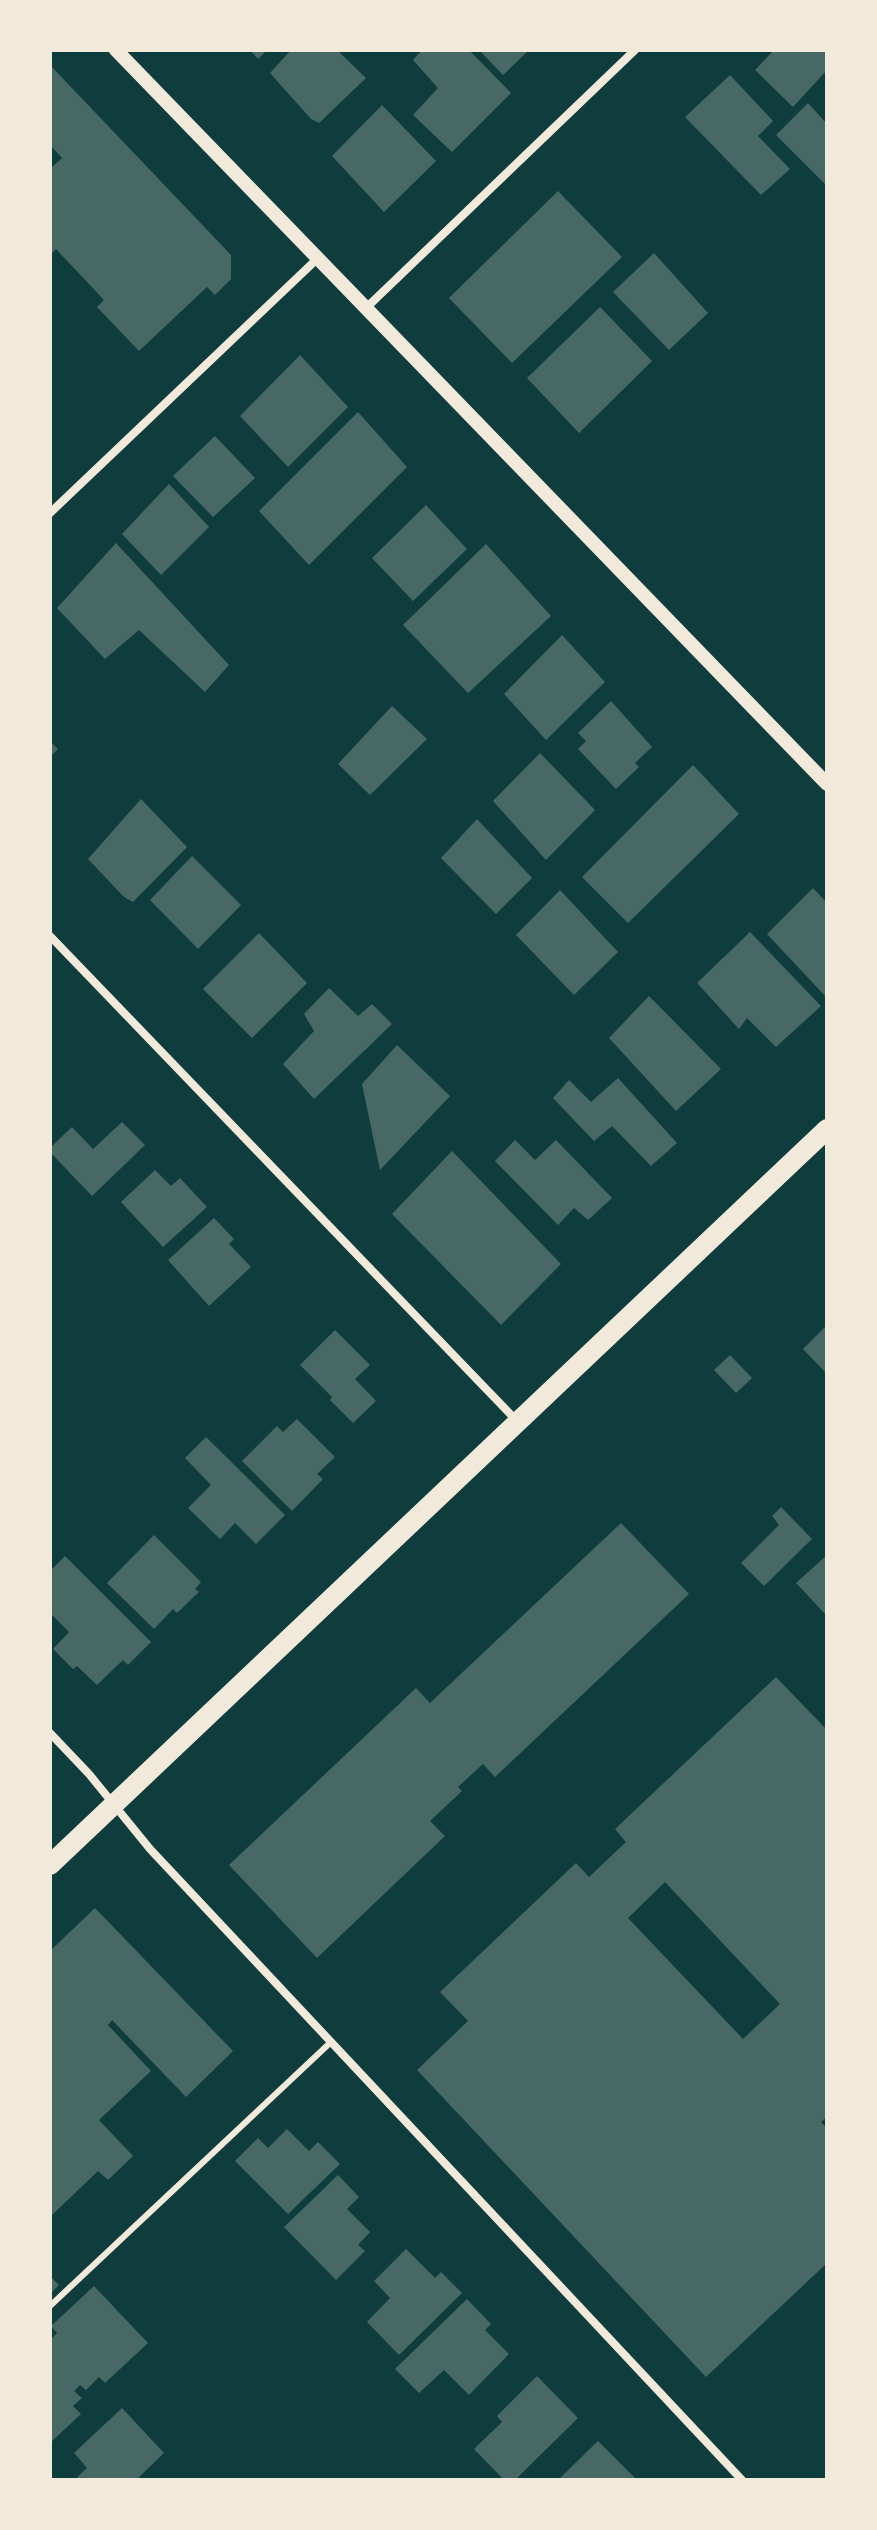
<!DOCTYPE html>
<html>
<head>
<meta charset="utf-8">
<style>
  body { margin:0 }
  #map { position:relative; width:877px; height:2530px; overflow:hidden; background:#0f3d3e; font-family:Ubuntu,sans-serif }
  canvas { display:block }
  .frame { position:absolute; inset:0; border:52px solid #f1e9da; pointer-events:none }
</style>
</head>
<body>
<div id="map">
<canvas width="877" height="2530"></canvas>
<div class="frame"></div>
</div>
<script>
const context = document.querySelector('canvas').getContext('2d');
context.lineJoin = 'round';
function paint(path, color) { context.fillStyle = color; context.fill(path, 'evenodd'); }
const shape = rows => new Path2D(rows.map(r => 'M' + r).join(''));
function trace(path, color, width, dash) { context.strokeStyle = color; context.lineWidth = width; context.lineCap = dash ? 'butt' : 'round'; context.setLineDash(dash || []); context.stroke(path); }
const building = shape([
  [250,50,267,50,258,59],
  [291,50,337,50,366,78,319,123,311,119,270,73],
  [422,50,469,50,511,93,452,152,413,115,438,88,413,60],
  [479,50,529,50,503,75],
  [774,50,827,50,827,70,793,107,755,70],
  [50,65,231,255,231,279,215,295,207,287,139,351,97,307,104,300,56,249,50,255,50,169,62,158,50,145],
  [730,75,773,121,758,136,790,169,761,195,685,117],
  [808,103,827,124,827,186,776,135],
  [382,105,436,161,384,212,332,156],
  [558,191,622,257,512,363,449,298],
  [654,253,708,313,669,350,613,292],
  [600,307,652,361,579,433,527,378],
  [300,355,348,407,288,467,240,416],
  [358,412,407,467,309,565,259,511],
  [215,436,255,478,213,517,173,476],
  [169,484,209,527,161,575,122,534],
  [426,505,467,549,413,601,372,558],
  [116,543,229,665,205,692,139,630,105,659,57,608],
  [486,544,551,616,468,693,403,625],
  [562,635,605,682,546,740,504,694],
  [611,701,652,747,635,763,639,767,616,789,578,749,586,741,578,733],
  [392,706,427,739,370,795,338,764],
  [50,741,58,749,50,757],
  [540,753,595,810,546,860,493,801],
  [693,765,739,814,628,923,582,877],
  [141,799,187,847,133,902,124,897,88,859],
  [477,819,532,878,496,914,441,858],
  [192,856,241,905,198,949,150,900],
  [813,888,827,903,827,998,767,934],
  [560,890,618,952,574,995,516,935],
  [750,932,821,1006,776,1047,747,1018,739,1029,697,983],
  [259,933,307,983,252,1038,203,989],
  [329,988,358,1016,372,1004,392,1024,314,1099,283,1064,314,1031,304,1014],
  [649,996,721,1069,676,1111,609,1038],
  [397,1045,450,1096,380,1170,362,1084],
  [618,1078,677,1143,651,1166,612,1126,594,1141,553,1098,569,1080,591,1102],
  [122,1122,145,1145,92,1196,50,1152,50,1148,72,1127,93,1149],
  [515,1140,535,1160,556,1140,612,1198,588,1220,574,1208,558,1225,495,1161],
  [452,1151,561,1264,501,1325,392,1214],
  [155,1170,171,1186,180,1178,207,1207,163,1247,121,1202],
  [214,1218,234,1239,229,1244,251,1267,209,1306,168,1260],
  [827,1325,827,1374,803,1349],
  [335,1330,370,1365,355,1379,376,1401,353,1423,330,1400,332,1397,300,1365],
  [730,1355,752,1378,736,1393,714,1370],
  [297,1419,335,1457,317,1474,323,1479,292,1511,242,1461,277,1426,283,1432],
  [206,1437,285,1515,256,1544,235,1523,220,1539,188,1508,211,1485,185,1458],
  [781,1507,812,1539,764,1586,741,1563,779,1525,772,1516],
  [621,1523,689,1594,495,1777,483,1764,458,1787,462,1791,430,1821,445,1836,317,1958,229,1865,416,1688,430,1703],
  [154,1535,201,1582,195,1589,199,1592,177,1613,173,1609,154,1629,107,1583],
  [827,1555,827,1616,796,1583],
  [65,1556,151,1642,128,1665,123,1660,97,1685,77,1666,73,1669,53,1649,69,1632,50,1613,50,1571],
  [776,1677,827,1730,827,2117,821,2122,827,2128,827,2263,706,2377,417,2070,468,2021,440,1992,576,1863,589,1877,626,1842,615,1829],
  [665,1882,780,2004,743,2039,628,1918],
  [95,1908,233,2051,186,2097,112,2020,108,2025,151,2071,99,2120,133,2156,108,2180,98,2171,50,2217,50,1951],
  [287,2129,309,2151,318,2142,340,2164,288,2214,235,2161,258,2138,268,2148],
  [338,2175,359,2197,347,2209,370,2232,358,2245,365,2251,336,2280,284,2227],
  [406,2249,435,2278,441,2272,462,2293,399,2355,367,2322,390,2298,374,2281],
  [50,2276,59,2285,50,2294],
  [94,2286,148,2343,105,2383,99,2377,86,2390,80,2385,74,2391,82,2398,73,2406,81,2414,50,2443,50,2340,57,2333,51,2326],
  [467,2299,491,2324,485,2330,509,2354,469,2395,444,2370,419,2393,395,2369],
  [537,2376,578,2418,515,2480,504,2480,474,2449,502,2422,497,2416],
  [122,2408,164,2453,136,2480,80,2480,77,2477,87,2468,74,2453],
  [598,2441,637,2480,558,2480]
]);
const service = shape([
  [50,2306,331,2042]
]);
const minor = shape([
  [365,309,635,50],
  [50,513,317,259],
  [50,936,516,1420],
  [50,1733,89,1774,150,1849,742,2480]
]);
const tertiary = shape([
  [116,50,827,784]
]);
const primary = shape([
  [50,1865,827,1129]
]);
paint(building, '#486865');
trace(service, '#f1e9da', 6);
trace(minor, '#f1e9da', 8);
trace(tertiary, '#f1e9da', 14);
trace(primary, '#f1e9da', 20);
</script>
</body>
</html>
